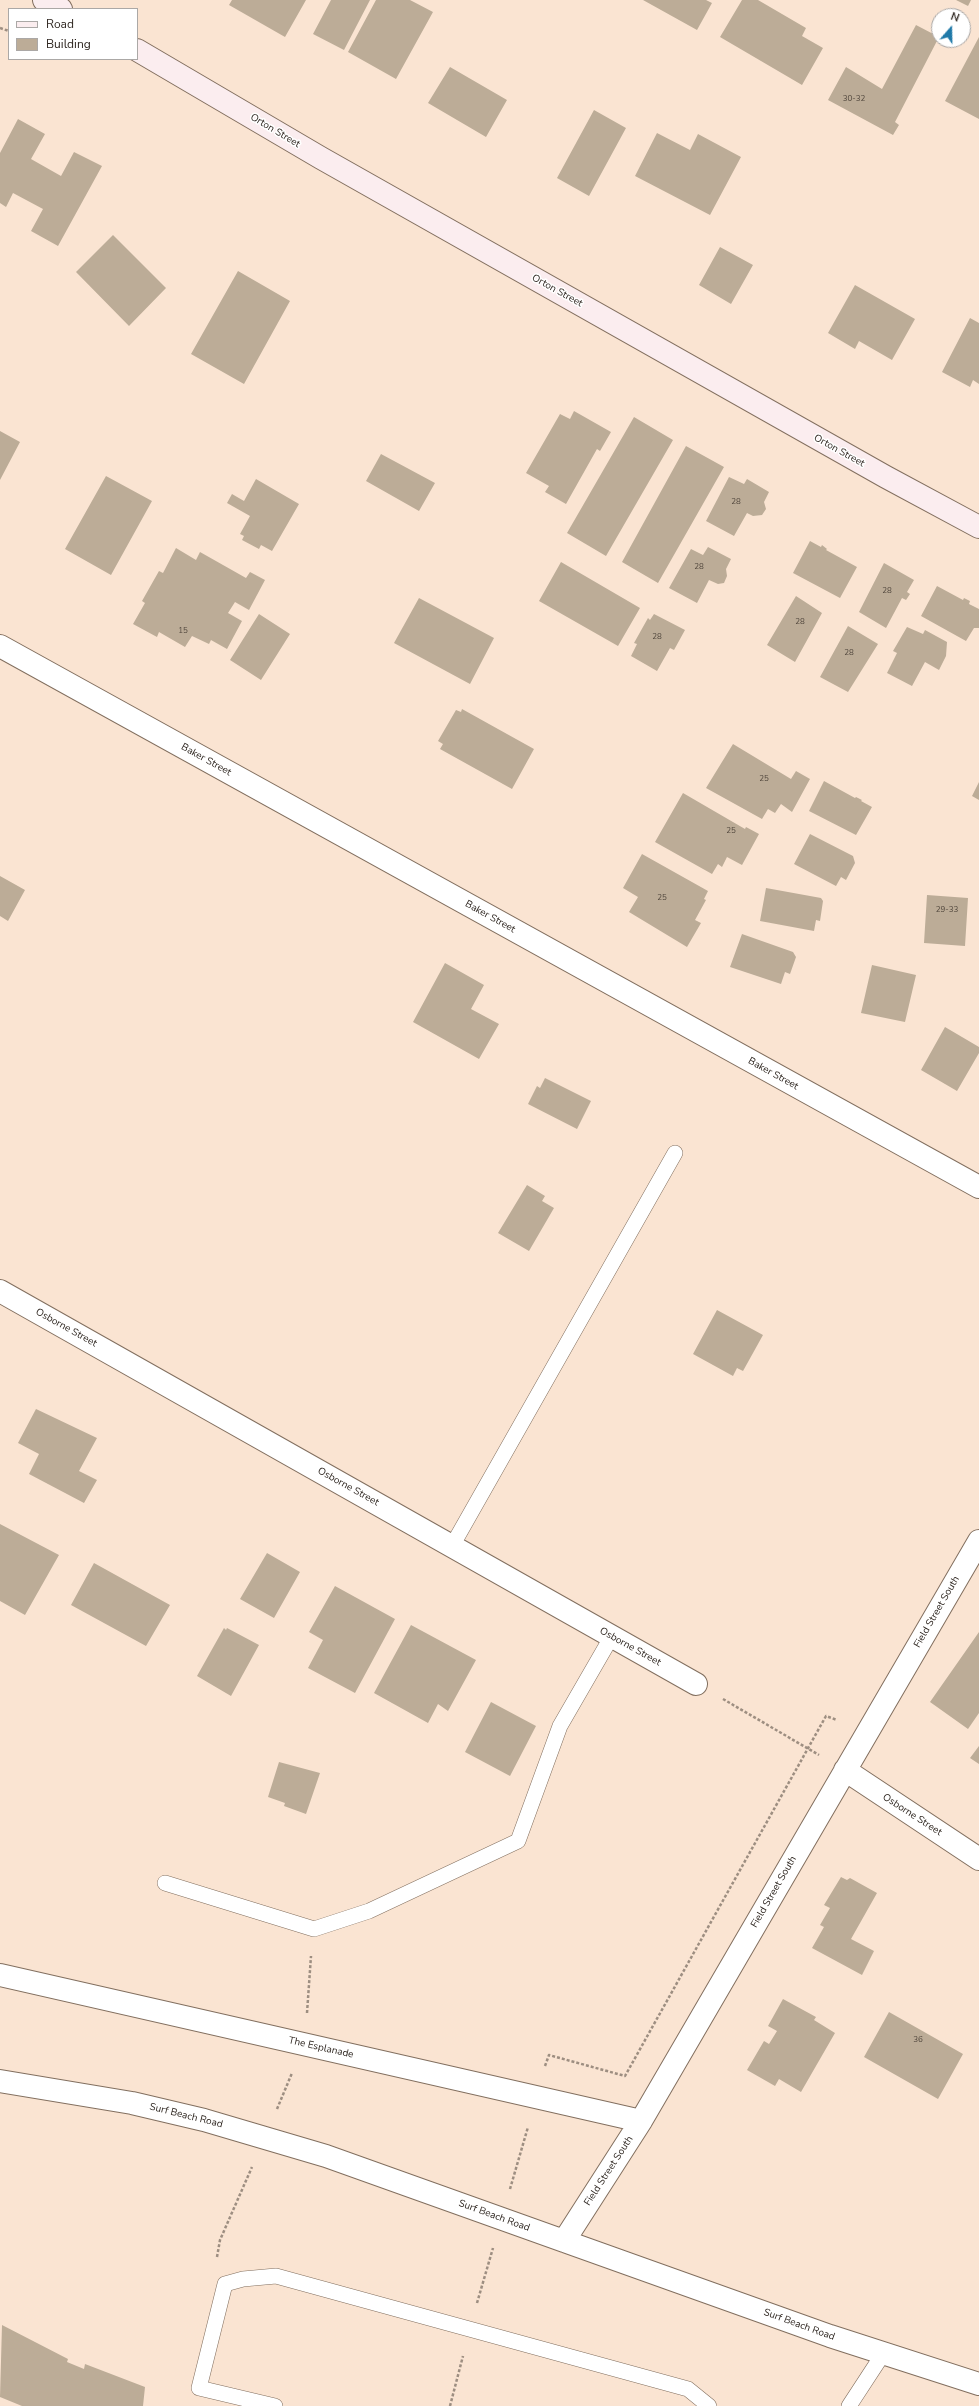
<!DOCTYPE html>
<html>
<head>
<meta charset="utf-8">
<style>
  body { margin:0 }
  #map { position:relative; width:979px; height:2406px; overflow:hidden; background:#fae4d2; font-family:"Nunito Sans",sans-serif }
  canvas { display:block }
  .legend { position:absolute; left:8px; top:8px; width:130px; height:52px; box-sizing:border-box; background:#fff; border:1px solid #aba8a6; margin:0; padding:5px 7px; list-style:none; font-size:12px; color:#2e2620 }
  .legend li { display:flex; align-items:center; gap:8px; height:20px }
  .legend b { width:20px; border:1px solid #aba8a6 }
  .north { position:absolute; left:931px; top:8px; width:40px; height:40px; box-sizing:border-box; background:#fff; border:1px solid #aba8a6; border-radius:50%; rotate:20deg; font-size:11px; font-weight:700; line-height:16px; text-align:center; color:#2e2620 }
  .north::after { content:''; display:block; margin:auto; width:14px; height:18px; background:#1f79a8; clip-path:polygon(50% 0,100% 100%,50% 72%,0 100%) }
</style>
</head>
<body>
<div id="map">
<canvas width="979" height="2406"></canvas>
<ul class="legend">
<li><b style="height:5px;background:#fbedef"></b>Road</li>
<li><b style="height:11px;background:#bcac97"></b>Building</li>
</ul>
<div class="north">N</div>
</div>
<script>
const context = document.querySelector('canvas').getContext('2d');
context.lineJoin = 'round';
function paint(path, color) { context.fillStyle = color; context.fill(path, 'evenodd'); }
const shape = rows => new Path2D(rows.map(r => 'M' + r).join(''));
function trace(path, color, width, dash) { context.strokeStyle = color; context.lineWidth = width; context.lineCap = dash ? 'butt' : 'round'; context.setLineDash(dash || []); context.stroke(path); }
function write(font, color, halo, rows, align = 'center') {
  context.font = font + ' "Nunito Sans",sans-serif'; context.lineWidth = 3; context.setLineDash([]); context.textBaseline = 'middle'; context.strokeStyle = halo; context.fillStyle = color; for (const [text, x, y, turn = 0] of rows) {
    context.save(); context.translate(x, y); context.rotate((+turn || 0) * Math.PI / 180); context.textAlign = isNaN(turn) ? turn : align; if (halo) context.strokeText(text, 0, 0); context.fillText(text, 0, 0); context.restore();
  }
}
const building = shape([
  [232,0,306,0,285,37,229,5],
  [331,0,370,0,344,50,313,34],
  [376,0,410,0,433,12,396,79,348,52],
  [643,0,706,0,712,3,697,30],
  [742,0,758,0,806,28,802,36,823,48,802,85,720,37],
  [956,0,971,0,968,6],
  [916,25,939,37,895,122,899,125,893,135,828,100,846,67,882,89],
  [979,37,979,119,945,101],
  [450,67,507,100,486,137,428,103],
  [594,110,626,128,589,196,557,178],
  [18,119,45,134,31,159,61,176,74,152,102,166,58,246,31,231,43,209,13,193,6,207,0,203,0,153],
  [657,133,690,150,698,134,741,157,710,215,635,176],
  [113,235,166,288,129,326,76,272],
  [720,247,753,265,731,304,699,285],
  [238,271,290,301,244,384,191,354],
  [855,285,915,319,892,360,859,341,855,349,828,333],
  [970,318,979,323,979,384,973,380,970,387,942,372],
  [574,411,611,432,600,451,597,449,566,504,545,492,549,486,526,473,560,414,570,419],
  [634,417,673,440,606,556,567,533],
  [0,431,20,442,0,480],
  [686,446,724,467,658,583,622,562],
  [381,454,435,483,419,511,366,481],
  [106,476,152,501,111,575,65,549],
  [729,477,744,484,747,479,769,492,764,502,766,509,762,515,753,516,747,513,734,536,706,521],
  [256,479,299,504,272,551,261,545,259,549,242,540,244,536,240,534,250,516,227,503,232,494,244,501],
  [810,541,821,547,822,545,827,549,826,550,857,567,840,598,793,573],
  [708,547,731,559,726,569,727,576,724,583,718,584,709,580,697,603,669,588,691,549,703,555],
  [176,548,196,560,200,552,246,578,250,572,265,580,249,610,235,602,228,613,242,621,227,649,211,640,209,644,192,636,185,647,159,632,157,637,133,624,145,603,142,601,159,571,163,573],
  [561,562,640,608,618,646,539,601],
  [884,563,914,580,907,592,910,594,906,600,902,598,886,628,859,612],
  [937,586,963,600,964,598,970,601,969,604,979,609,979,628,974,628,966,641,921,616],
  [796,596,822,613,795,662,767,645],
  [419,598,494,638,470,684,394,643],
  [259,614,290,634,261,680,230,660],
  [654,614,685,630,674,650,670,648,657,671,631,656,637,644,634,643,648,618,650,620],
  [848,626,878,644,848,692,820,677],
  [907,627,923,634,925,630,947,642,946,656,939,670,925,662,912,686,887,673,897,653,893,651],
  [462,709,534,749,512,789,440,749,443,744,438,741,456,710,461,712],
  [733,744,791,779,796,771,810,779,792,812,781,804,775,813,768,809,762,819,706,788],
  [824,781,855,798,856,797,862,800,861,801,872,807,856,835,809,811],
  [979,782,979,800,972,796],
  [683,793,745,829,746,827,759,834,742,865,727,857,722,867,718,864,712,874,655,842],
  [810,834,853,856,855,863,846,880,841,877,836,886,794,864],
  [642,854,708,891,704,899,706,900,695,920,701,923,687,947,629,912,638,897,623,888],
  [0,876,25,890,8,921,0,916],
  [766,888,821,898,823,901,820,921,816,920,814,931,760,921],
  [927,895,968,898,965,946,924,943],
  [742,934,793,952,796,957,790,974,785,972,781,984,730,967],
  [445,963,484,985,471,1009,499,1024,479,1059,413,1022],
  [872,965,916,975,905,1022,861,1013],
  [945,1027,979,1047,979,1053,957,1091,921,1070],
  [545,1078,591,1101,577,1129,528,1104,537,1086,540,1088],
  [527,1185,545,1196,542,1201,554,1208,529,1251,498,1233],
  [717,1310,763,1335,743,1371,737,1368,733,1376,693,1354],
  [36,1409,97,1438,79,1471,97,1480,84,1503,29,1474,39,1454,18,1443],
  [0,1524,59,1555,25,1615,0,1601],
  [267,1553,300,1572,274,1618,240,1599],
  [94,1563,170,1605,146,1646,71,1605],
  [335,1586,395,1619,355,1693,308,1668,323,1640,309,1632],
  [411,1625,476,1660,448,1711,438,1704,428,1723,374,1693],
  [224,1628,226,1630,227,1628,259,1645,231,1696,197,1676],
  [979,1632,979,1713,968,1729,930,1702],
  [491,1702,536,1726,510,1776,465,1752],
  [979,1746,979,1764,970,1758],
  [279,1762,320,1773,306,1814,284,1806,285,1803,268,1797],
  [841,1877,847,1880,850,1878,877,1893,851,1939,874,1951,862,1975,812,1948,824,1927,820,1925,830,1908,824,1905],
  [783,1999,816,2017,814,2020,835,2033,801,2092,779,2079,775,2086,747,2070,764,2041,769,2044,777,2031,768,2026],
  [889,2012,963,2054,938,2099,864,2057],
  [2,2325,68,2359,67,2362,84,2369,85,2364,145,2387,143,2406,22,2406,0,2397]
]);
const path = shape([
  [0,28,9,31],
  [723,1699,819,1755],
  [307,2013,311,1956],
  [545,2066,549,2055,625,2076,826,1716,837,1720],
  [277,2109,292,2073],
  [510,2189,528,2127],
  [217,2257,220,2240,252,2167],
  [477,2303,493,2248],
  [450,2406,463,2356]
]);
const lane = shape([
  [452,1546,675,1153],
  [165,1883,314,1929,369,1911,518,1841,560,1726,612,1636],
  [275,2406,199,2388,225,2284,243,2279,276,2276,688,2389,709,2406],
  [849,2406,883,2354]
]);
const street = shape([
  [0,646,979,1187],
  [0,1291,696,1684],
  [845,1770,979,1859],
  [0,1975,641,2121],
  [0,2081,132,2103,204,2120,326,2156,830,2336,979,2384],
  [564,2241,641,2121,979,1541]
]);
const secondary = shape([
  [44,0,61,9],
  [137,50,321,158,886,477,979,527]
]);
const numberNames = [
  ["30-32",854,99],
  ["28",736,502],
  ["28",699,567],
  ["28",887,591],
  ["28",800,622],
  ["15",183,631],
  ["28",657,637],
  ["28",849,653],
  ["25",764,779],
  ["25",731,831],
  ["25",662,898],
  ["29-33",947,910],
  ["36",918,2040]
];
const streetNames = [
  ["Orton Street",275,131,31],
  ["Orton Street",557,291,29],
  ["Orton Street",839,451,29],
  ["Baker Street",206,760,29],
  ["Baker Street",490,917,29],
  ["Baker Street",773,1074,29],
  ["Osborne Street",66,1328,29],
  ["Osborne Street",348,1487,29],
  ["Field Street South",937,1612,-60],
  ["Osborne Street",630,1647,29],
  ["Osborne Street",912,1815,33],
  ["Field Street South",774,1892,-60],
  ["The Esplanade",321,2048,13],
  ["Surf Beach Road",186,2116,14],
  ["Field Street South",609,2171,-57],
  ["Surf Beach Road",494,2216,20],
  ["Surf Beach Road",799,2325,20]
];
paint(building, '#bcac97');
trace(lane, '#826f5f', 16);
trace(street, '#826f5f', 24);
trace(secondary, '#826f5f', 24);
trace(path, '#9d8e81', 2.5, [3, 2]);
trace(lane, '#fff', 15);
trace(street, '#fff', 22);
trace(secondary, '#fbedef', 22);
write('8px', '#52483e', null, numberNames);
write('10px', '#2e2620', '#fff', streetNames);
</script>
</body>
</html>
